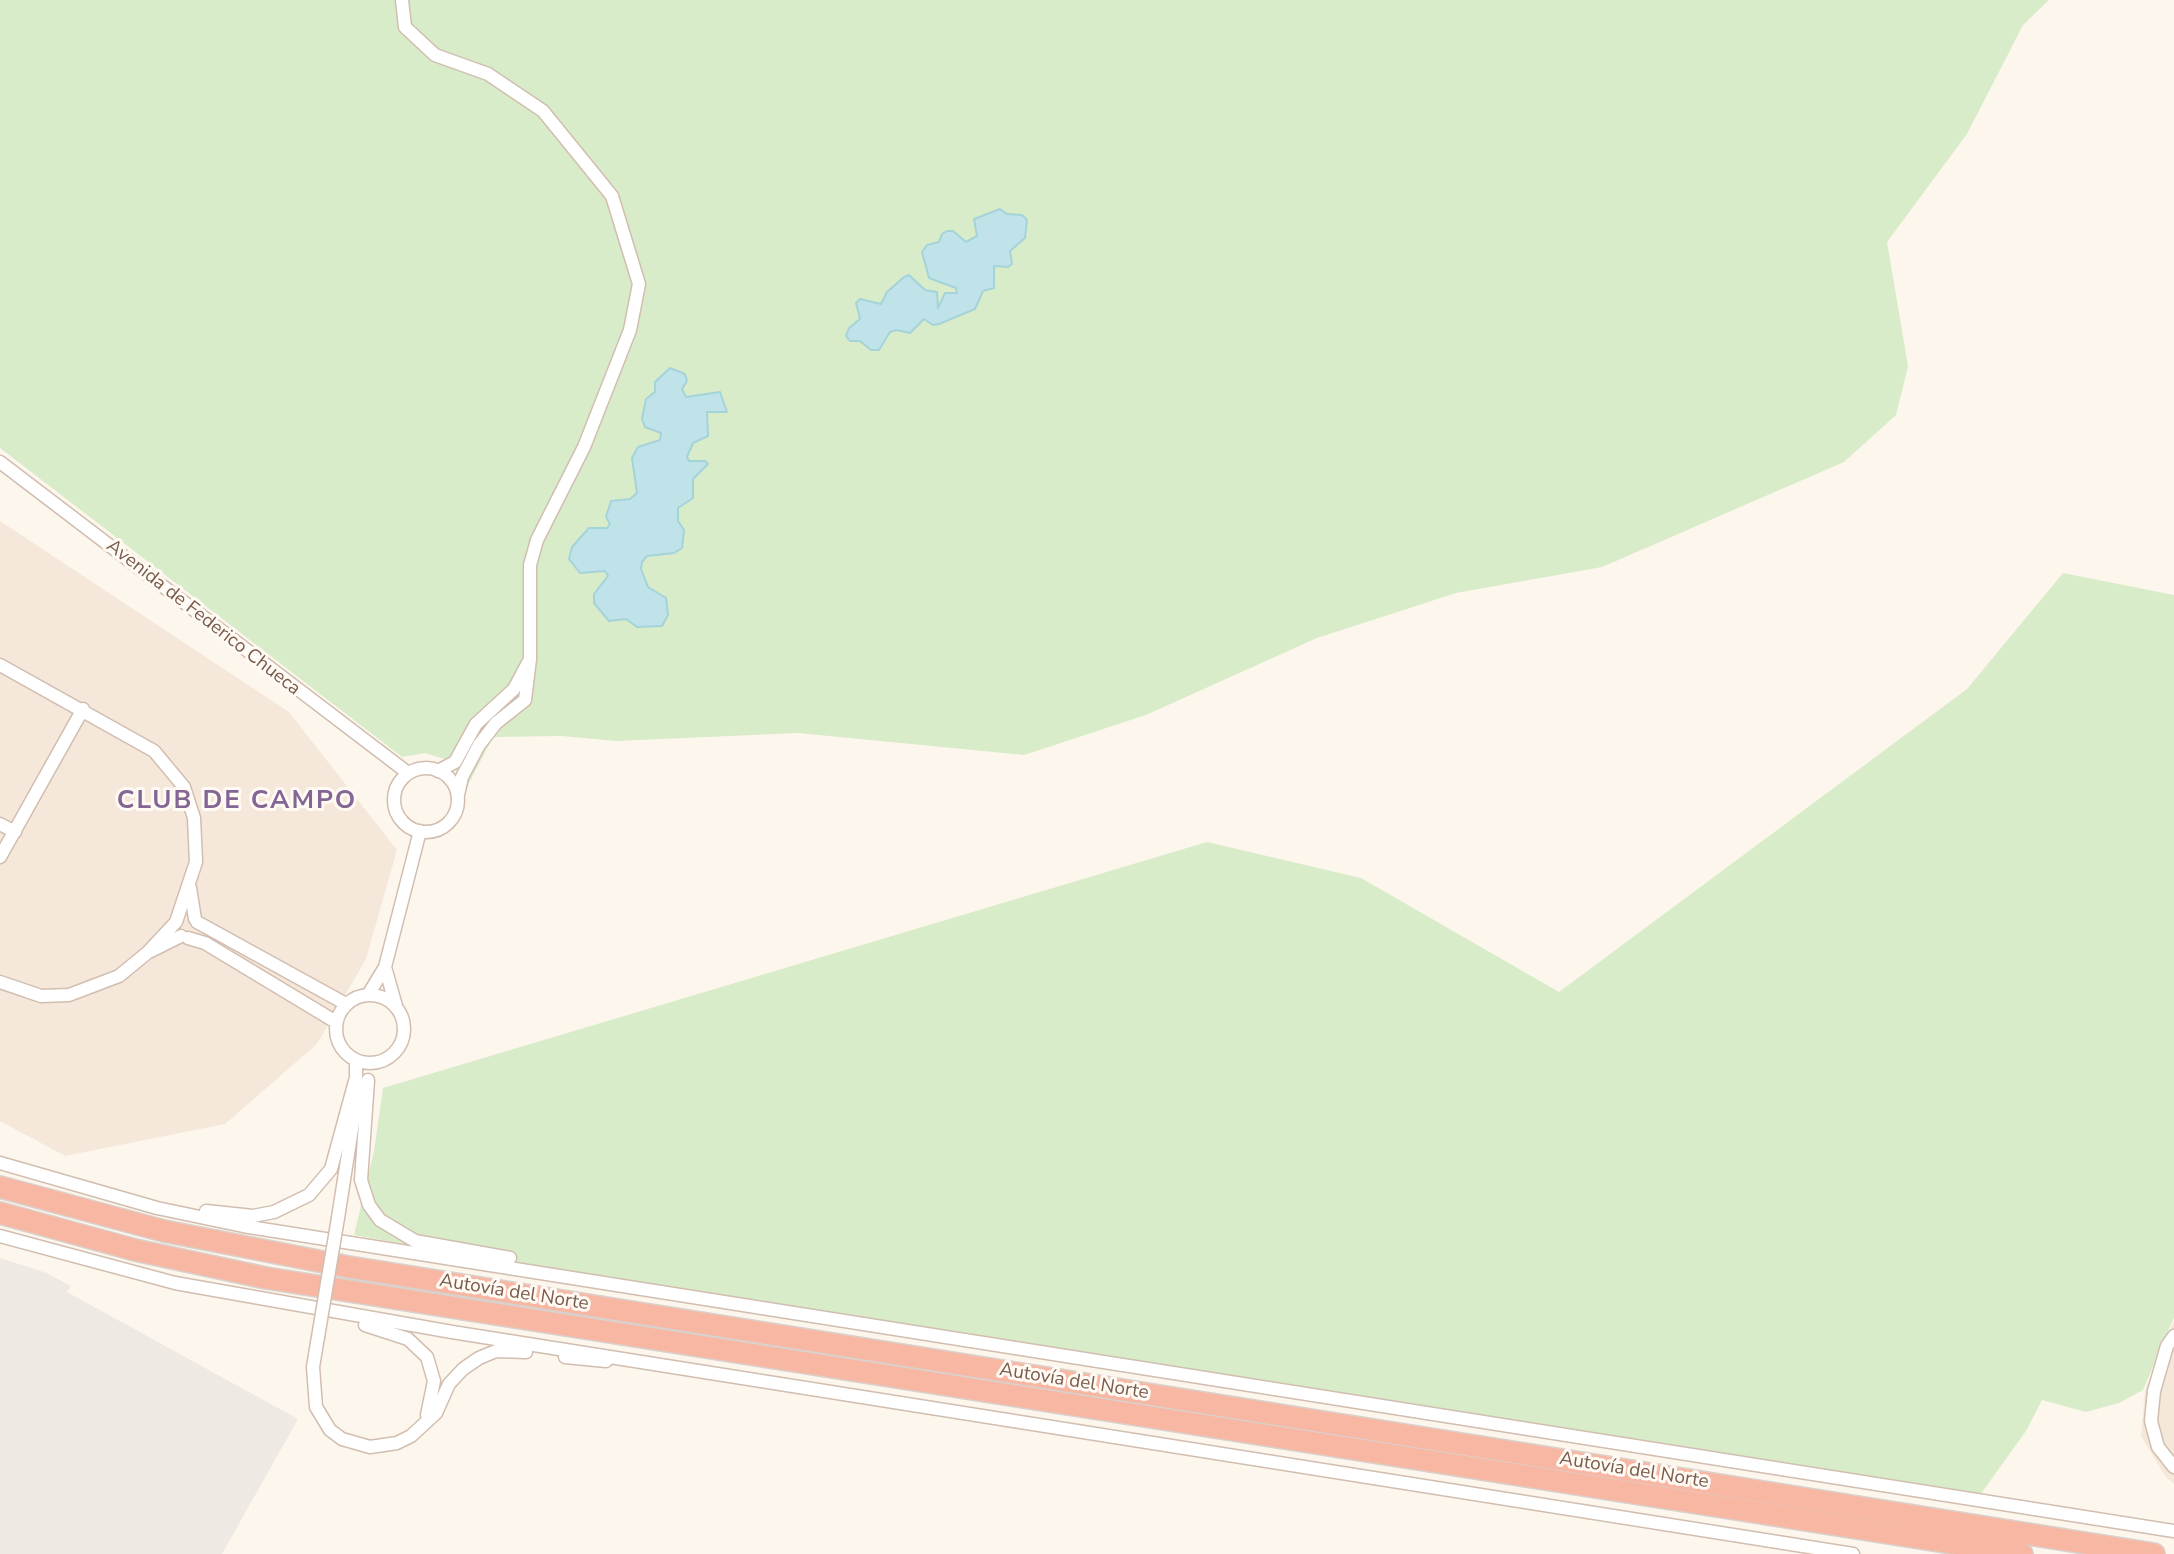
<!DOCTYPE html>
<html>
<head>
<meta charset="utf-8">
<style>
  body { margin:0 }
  canvas { display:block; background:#fdf6ec }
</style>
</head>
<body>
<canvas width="2174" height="1554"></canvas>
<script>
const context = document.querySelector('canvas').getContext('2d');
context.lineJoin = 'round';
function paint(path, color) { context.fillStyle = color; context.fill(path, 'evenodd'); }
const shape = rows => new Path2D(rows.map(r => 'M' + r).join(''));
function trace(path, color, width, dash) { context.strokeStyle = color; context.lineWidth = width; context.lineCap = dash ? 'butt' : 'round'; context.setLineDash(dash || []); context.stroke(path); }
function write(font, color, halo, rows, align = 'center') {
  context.font = font + ' "Nunito Sans",sans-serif'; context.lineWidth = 6; context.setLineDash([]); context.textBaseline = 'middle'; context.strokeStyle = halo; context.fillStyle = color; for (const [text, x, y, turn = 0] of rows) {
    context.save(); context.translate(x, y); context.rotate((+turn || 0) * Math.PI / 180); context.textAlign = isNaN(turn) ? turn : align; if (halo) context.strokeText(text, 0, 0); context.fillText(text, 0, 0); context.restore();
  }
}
const residential = shape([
  [0,521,289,712,397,850,366,959,317,1044,225,1124,65,1156,0,1121],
  [2174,1320,2174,1484,2165,1476,2141,1436,2145,1390]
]);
const industrial = shape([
  [0,1258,47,1273,71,1286,67,1292,298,1419,222,1554,0,1554]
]);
const green = shape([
  [0,0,2049,0,2023,25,1967,134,1887,242,1908,366,1896,415,1844,462,1602,567,1456,593,1317,638,1146,715,1024,755,798,733,616,741,562,736,493,737,467,787,450,761,425,753,402,757,0,448],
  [2063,573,2174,595,2174,1317,2143,1390,2119,1403,2086,1412,2042,1400,2026,1431,1980,1495,466,1255,354,1235,374,1151,383,1088,1207,842,1361,878,1559,992,1967,689]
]);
const water = shape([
  [1000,209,1007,214,1022,215,1027,220,1025,238,1010,251,1012,264,1008,267,994,266,994,288,983,291,975,309,939,324,933,325,924,319,910,333,896,330,890,332,879,350,871,350,860,341,850,341,846,336,849,328,860,319,856,303,860,299,881,304,887,292,904,277,909,275,925,290,937,292,938,308,945,293,957,293,956,288,929,278,922,252,927,245,939,242,942,234,947,231,953,231,966,242,977,236,974,219,1000,209],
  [670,368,685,374,687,381,682,389,686,397,720,392,727,412,707,412,708,436,693,443,687,457,689,461,705,461,708,464,693,479,693,498,678,508,678,521,684,530,682,548,674,553,647,556,642,562,641,569,648,587,666,598,668,615,662,626,637,627,626,619,609,621,594,603,594,594,608,576,605,571,580,573,569,559,572,547,589,528,607,528,610,524,606,517,611,501,630,499,637,493,632,458,638,447,660,440,661,433,645,427,642,419,646,399,655,392,655,382,670,368]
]);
const street = shape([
  [402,0,405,27,435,55,488,74,543,111,612,196,639,284,630,330,584,447,537,540,530,565,530,659],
  [0,462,408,773],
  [0,665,154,751,184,787,194,818,196,862,176,922,147,953],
  '394 800a32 32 0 1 1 64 0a32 32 0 1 1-64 0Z',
  [438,771,455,762,476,724,514,689,530,659,525,700,496,723,479,745,462,777,458,795],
  [0,824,15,832],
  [0,857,83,709],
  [190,888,195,919],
  [197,922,346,1004],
  [188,938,205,943,336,1022],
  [385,967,396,1006],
  [0,982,41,996,69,995,119,976,147,953,181,936],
  [368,995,385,967,420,831],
  '336 1029a34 34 0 1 1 68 0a34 34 0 1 1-68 0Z',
  [368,1080,361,1180,369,1205,380,1220,415,1241,510,1258],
  [0,1163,157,1208,243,1226,2174,1531],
  [206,1211,253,1216,274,1212,309,1195,331,1169,355,1081],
  [338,1218,356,1103,356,1060],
  [0,1236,175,1283,452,1332,1853,1554],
  [365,1325,408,1339,427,1357,434,1381,427,1415],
  [2174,1336,2167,1346,2154,1391,2151,1421,2158,1447,2174,1467],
  [318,1337,313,1367,316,1407,330,1430,342,1439,370,1447,397,1443,411,1436,436,1413,449,1384,463,1369,479,1358,496,1351,526,1352],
  [565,1357,606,1361]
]);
const highway = shape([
  [0,1187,164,1231,349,1267,2154,1554],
  [0,1213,135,1250,266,1278,2022,1554]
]);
const streetBridge = shape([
  [318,1337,338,1218]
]);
const streetNames = [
  ["Avenida de Federico Chueca",203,618,38],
  ["Autovía del Norte",514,1293,9],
  ["Autovía del Norte",1074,1382,9],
  ["Autovía del Norte",1634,1471,9]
];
const districtNames = [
  ["CLUB DE CAMPO",237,802]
];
paint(residential, '#f5e8da');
paint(industrial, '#efe9e4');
paint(green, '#d8ecc9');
paint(water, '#bfe3e8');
trace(water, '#a5d3da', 2);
trace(street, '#d1beb0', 15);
trace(highway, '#dad1cd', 24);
trace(street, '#fff', 12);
trace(highway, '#f7b7a3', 21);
trace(streetBridge, '#d1beb0', 15, []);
trace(streetBridge, '#fff', 12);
write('19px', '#7a5c4d', '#fffaf3', streetNames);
context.letterSpacing = '2px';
write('bold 26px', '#846695', '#fffaf3', districtNames);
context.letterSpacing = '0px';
</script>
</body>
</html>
